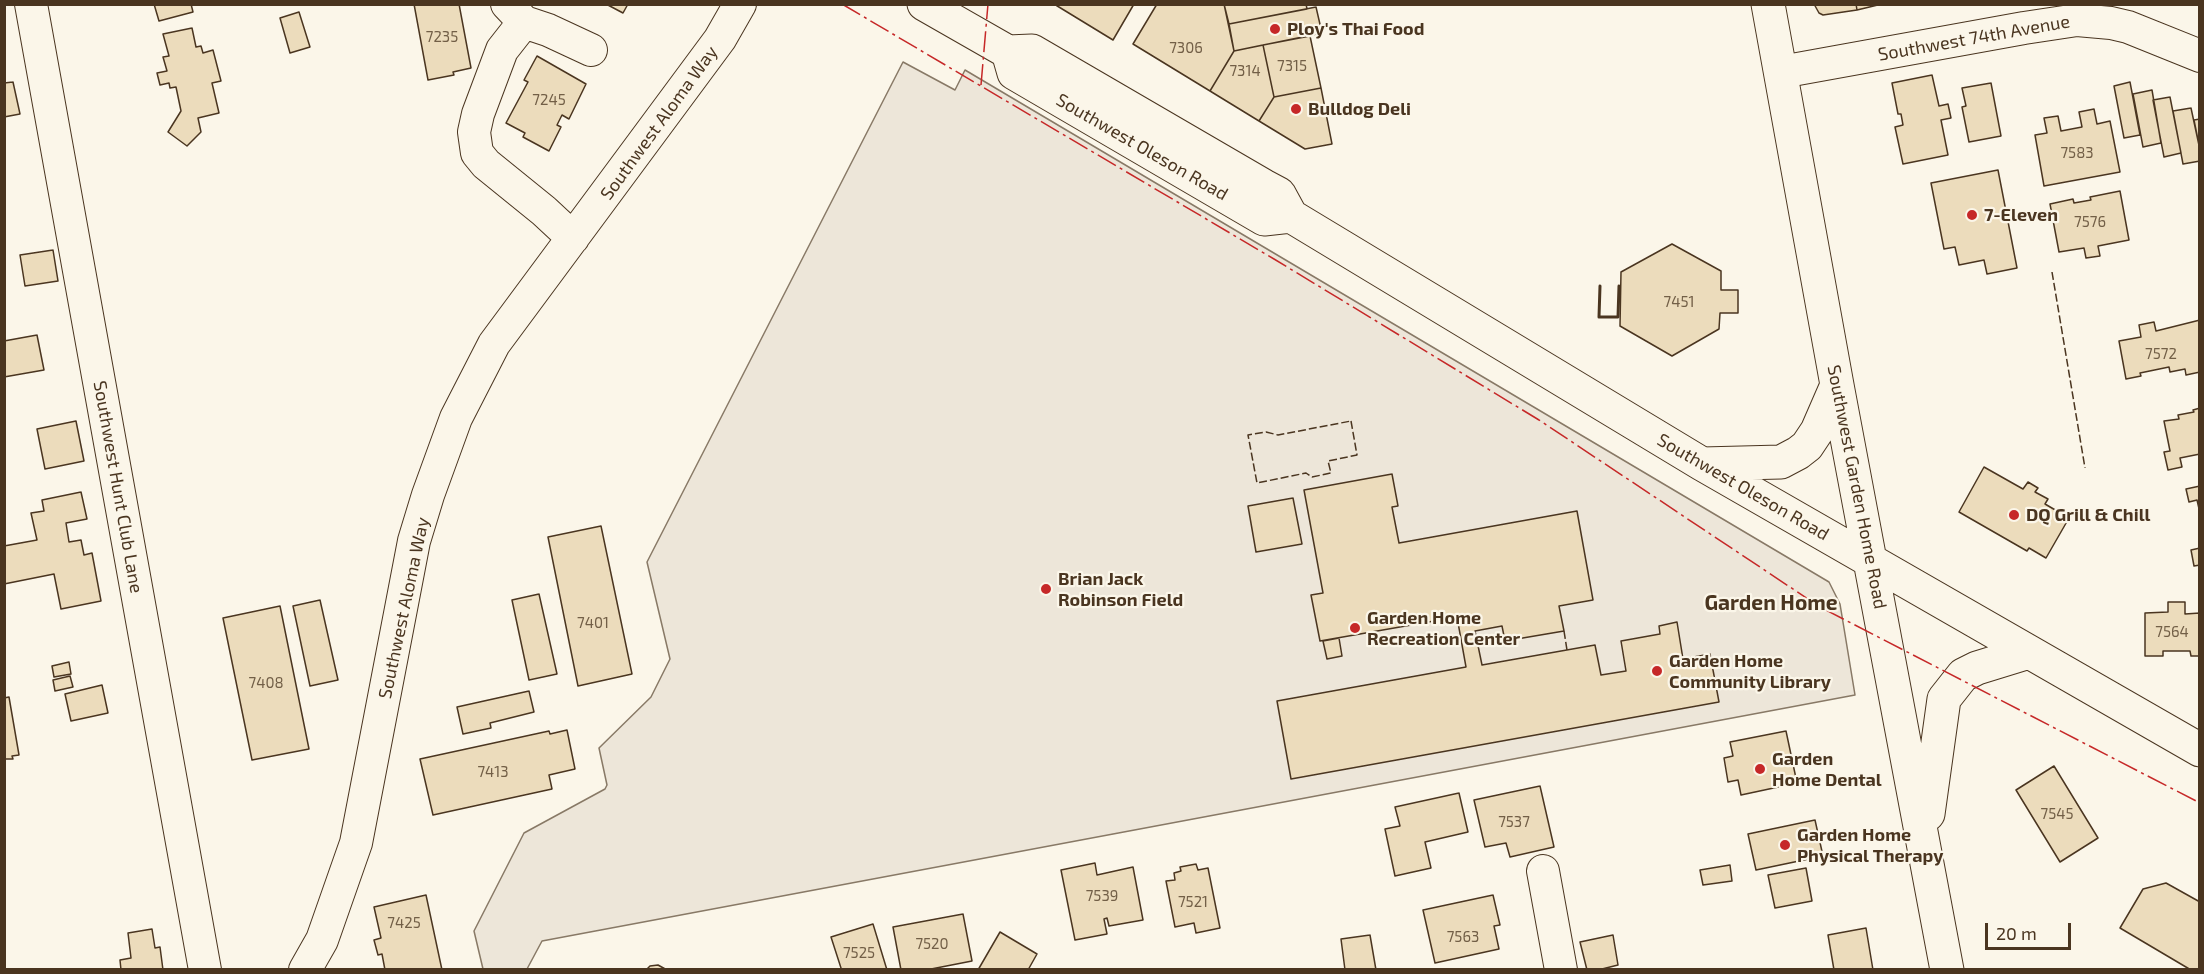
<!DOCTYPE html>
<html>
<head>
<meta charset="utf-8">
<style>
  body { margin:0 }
  #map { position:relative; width:2204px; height:974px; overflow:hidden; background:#fbf6e9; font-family:"Exo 2",sans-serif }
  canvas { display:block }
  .frame { position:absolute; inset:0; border:6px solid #4a3520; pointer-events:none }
  .scale { position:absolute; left:1985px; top:923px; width:86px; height:27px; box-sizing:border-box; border:3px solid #4a3520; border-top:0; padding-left:8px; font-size:18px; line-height:21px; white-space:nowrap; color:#4a3520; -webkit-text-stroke:4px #fbf6e9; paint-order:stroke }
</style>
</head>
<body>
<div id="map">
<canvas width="2204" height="974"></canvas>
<div class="frame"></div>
<div class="scale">20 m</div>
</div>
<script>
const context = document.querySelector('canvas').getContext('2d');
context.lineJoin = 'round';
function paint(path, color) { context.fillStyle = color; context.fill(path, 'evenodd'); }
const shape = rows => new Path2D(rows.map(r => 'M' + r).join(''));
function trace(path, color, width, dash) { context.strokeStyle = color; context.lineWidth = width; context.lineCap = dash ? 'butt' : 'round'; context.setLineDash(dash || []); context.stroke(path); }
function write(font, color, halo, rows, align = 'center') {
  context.font = font + ' "Exo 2",sans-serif'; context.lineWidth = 4.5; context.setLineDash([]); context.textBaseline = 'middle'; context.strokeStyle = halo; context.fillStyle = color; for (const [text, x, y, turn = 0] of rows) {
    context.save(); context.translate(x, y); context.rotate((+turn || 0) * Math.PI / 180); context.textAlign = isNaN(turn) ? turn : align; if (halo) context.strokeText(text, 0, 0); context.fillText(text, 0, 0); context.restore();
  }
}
const green = shape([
  [903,62,955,90,965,70,1829,582,1840,604,1855,695,542,941,527,969,483,969,474,931,524,833,605,789,607,785,599,748,651,697,670,659,647,562,903,62]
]);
const building = shape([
  [154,4,191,4,193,12,159,21,154,4],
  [414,4,459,4,471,68,453,72,454,75,428,80,414,4],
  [606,4,628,4,623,13,606,4],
  [1054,4,1134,4,1113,40,1054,4],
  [1157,4,1224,4,1234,51,1210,91,1133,44,1157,4],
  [1224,4,1306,4,1307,9,1229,24,1224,4],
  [1814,4,1856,4,1857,10,1823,15,1819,13,1814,4],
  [1856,4,1882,4,1857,10,1856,4],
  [1316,7,1322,33,1234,51,1229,24,1316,7],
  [299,12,310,47,290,53,280,18,299,12],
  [192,28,196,47,201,46,203,53,213,50,221,81,212,83,219,113,198,118,201,132,187,146,168,132,181,111,176,87,170,88,169,83,160,85,157,73,167,71,163,57,169,56,163,34,192,28],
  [1310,36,1321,88,1274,97,1263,45,1310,36],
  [1263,45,1274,97,1259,121,1210,91,1234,51,1263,45],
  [537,56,586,84,569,119,562,115,557,125,561,127,549,151,523,137,525,133,506,123,528,82,524,80,537,56],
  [1932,75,1939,106,1948,104,1951,118,1941,120,1948,155,1903,164,1895,127,1903,125,1901,114,1898,114,1892,83,1932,75],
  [13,82,20,114,4,117,4,83,13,82],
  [2130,82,2140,135,2124,138,2114,86,2130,82],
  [1991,83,2001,136,1969,142,1962,107,1966,106,1962,88,1991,83],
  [1321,88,1332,144,1305,149,1259,121,1274,97,1321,88],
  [2152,90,2161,143,2143,147,2133,94,2152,90],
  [2170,97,2181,153,2164,157,2153,100,2170,97],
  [2191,108,2200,150,2200,161,2183,164,2173,111,2191,108],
  [2094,109,2097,124,2110,121,2120,172,2044,186,2035,135,2047,133,2044,118,2058,116,2061,131,2082,127,2079,112,2094,109],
  [2200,119,2200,150,2194,120,2200,119],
  [1998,170,2017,268,1987,274,1984,260,1959,265,1955,247,1944,249,1931,183,1998,170],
  [2120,191,2129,240,2098,246,2100,256,2086,258,2084,248,2059,252,2050,204,2073,199,2074,203,2091,200,2090,197,2120,191],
  [1672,244,1721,271,1721,290,1738,290,1738,313,1720,313,1719,329,1672,356,1620,326,1621,272,1672,244],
  [53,250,58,281,25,286,20,255,53,250],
  [2200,320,2200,372,2186,375,2185,369,2170,372,2169,367,2140,373,2141,376,2126,379,2119,341,2141,337,2139,325,2154,322,2156,331,2200,320],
  [37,335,44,370,4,377,4,341,37,335],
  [2200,408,2200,454,2180,458,2182,467,2168,470,2164,452,2170,451,2164,421,2179,419,2178,415,2194,412,2193,410,2200,408],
  [76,421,84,461,45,469,37,429,76,421],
  [1984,467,2023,489,2028,482,2038,488,2035,492,2048,499,2045,504,2069,518,2046,558,2029,548,2027,551,1959,512,1984,467],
  [1392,474,1398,506,1392,507,1399,543,1577,511,1593,600,1559,606,1564,631,1505,641,1502,626,1475,631,1482,665,1595,645,1601,675,1626,671,1621,641,1660,634,1659,626,1677,622,1683,659,1710,654,1719,702,1291,779,1277,701,1466,667,1457,617,1320,641,1311,595,1323,593,1304,490,1392,474],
  [2200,486,2200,513,2197,500,2189,502,2186,489,2200,486],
  [81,492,87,519,66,523,69,542,81,540,84,555,92,553,101,601,61,609,54,574,4,584,4,546,37,540,31,513,44,511,42,500,81,492],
  [1293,498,1302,544,1256,552,1248,506,1293,498],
  [601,526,632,674,578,686,548,537,601,526],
  [2200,548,2200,565,2194,566,2191,550,2200,548],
  [539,594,557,674,529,680,512,600,539,594],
  [320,600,338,680,310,686,293,606,320,600],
  [2168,602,2185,602,2185,614,2200,613,2200,656,2191,656,2190,651,2163,651,2163,656,2145,656,2145,613,2168,612,2168,602],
  [280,606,309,749,252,760,223,618,280,606],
  [1339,638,1342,656,1327,659,1323,641,1339,638],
  [69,662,71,674,54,677,52,666,69,662],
  [70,676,73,687,55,691,53,680,70,676],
  [102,685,108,713,71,721,65,694,102,685],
  [529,691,534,712,490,723,491,728,463,734,457,707,529,691],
  [9,697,19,755,12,756,13,759,4,759,4,698,9,697],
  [567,730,575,769,549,775,552,789,433,815,420,759,549,731,550,734,567,730],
  [1786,731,1797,783,1741,795,1738,780,1728,782,1724,758,1733,756,1730,742,1786,731],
  [2054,766,2098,838,2060,862,2016,790,2054,766],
  [1540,786,1554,847,1510,857,1506,843,1485,847,1474,800,1540,786],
  [1459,793,1468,832,1425,842,1431,868,1395,876,1385,829,1400,826,1395,807,1459,793],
  [1815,820,1823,856,1756,870,1748,834,1815,820],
  [1095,863,1097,875,1133,867,1143,920,1109,926,1107,918,1104,919,1107,934,1075,940,1061,870,1095,863],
  [1196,864,1198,870,1208,868,1220,928,1196,933,1194,923,1175,927,1166,881,1175,880,1174,873,1181,871,1180,867,1196,864],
  [1730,865,1732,881,1703,885,1700,870,1730,865],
  [1806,868,1812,901,1775,908,1768,875,1806,868],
  [2166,883,2200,902,2200,970,2191,970,2120,928,2143,889,2166,883],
  [426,895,442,970,385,970,382,954,378,955,374,940,381,938,374,907,426,895],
  [1493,895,1500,925,1494,926,1499,949,1435,963,1423,910,1493,895],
  [963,914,972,961,926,970,901,970,893,927,963,914],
  [873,924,887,970,838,970,841,968,831,937,873,924],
  [1866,928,1873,970,1834,970,1828,935,1866,928],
  [152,929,155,948,160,947,163,970,121,970,120,960,131,958,128,933,152,929],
  [1000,932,1037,954,1028,970,978,970,1000,932],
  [1370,935,1376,970,1345,970,1341,939,1370,935],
  [1613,935,1618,965,1598,970,1587,970,1580,942,1613,935],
  [658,965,667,970,646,970,650,966,658,965]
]);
const minor = shape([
  [31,4,205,970],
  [507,4,524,22,548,30,591,50],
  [524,22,502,50,478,114,474,132,477,153,486,164,544,211,573,238],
  [1781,72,2024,28,2077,20,2111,23,2128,27,2200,56],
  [1543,871,1561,970],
  [305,970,322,940,356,843,414,541,428,495,456,418,494,344,720,39,740,4]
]);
const major = shape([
  [924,4,1008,52,1032,51,1264,186,1279,194,1291,216,1702,464,2200,750],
  [1768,4,1837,385,1947,970],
  [1008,52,1014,73,1264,219,1291,216],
  [1702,464,1781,462,1798,453,1807,446,1817,431,1837,385],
  [1928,814,1944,699,1963,675,1977,668,2029,652]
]);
const fence = shape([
  [2052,272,2085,468],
  [1351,421,1357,455,1328,461,1331,473,1312,477,1306,473,1257,483,1248,435,1266,432,1278,435,1351,421],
  [1564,631,1567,650]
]);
const wall = shape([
  [1600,286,1599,317,1618,317,1619,286]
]);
const power = shape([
  [842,4,1274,259,1539,420,1820,607,2200,803],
  [981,85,988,4]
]);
const markers = [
  [1275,29,6,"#c62828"],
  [1296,109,6,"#c62828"],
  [1972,215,6,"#c62828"],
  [2014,515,6,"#c62828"],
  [1046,589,6,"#c62828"],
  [1355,628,6,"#c62828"],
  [1657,671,6,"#c62828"],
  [1760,769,6,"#c62828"],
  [1785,845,6,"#c62828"]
];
const numberNames = [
  ["7235",442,37],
  ["7306",1186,48],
  ["7315",1292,66],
  ["7314",1245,71],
  ["7245",549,100],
  ["7583",2077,153],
  ["7576",2090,222],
  ["7451",1679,302],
  ["7572",2161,354],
  ["7401",593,623],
  ["7564",2172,632],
  ["7408",266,683],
  ["7413",493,772],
  ["7545",2057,814],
  ["7537",1514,822],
  ["7539",1102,896],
  ["7521",1193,902],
  ["7425",404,923],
  ["7563",1463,937],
  ["7520",932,944],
  ["7525",859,953]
];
const poiNames = [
  ["Ploy's Thai Food",1287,29],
  ["Bulldog Deli",1308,109],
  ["7-Eleven",1984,215],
  ["DQ Grill & Chill",2026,515],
  ["Brian Jack",1058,579],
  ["Robinson Field",1058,600],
  ["Garden Home",1367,618],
  ["Recreation Center",1367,639],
  ["Garden Home",1669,661],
  ["Community Library",1669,682],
  ["Garden",1772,759],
  ["Home Dental",1772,780],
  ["Garden Home",1797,835],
  ["Physical Therapy",1797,856]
];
const streetNames = [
  ["Southwest 74th Avenue",1974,38,-10],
  ["Southwest Aloma Way",659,123,-54],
  ["Southwest Oleson Road",1142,147,30],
  ["Southwest Hunt Club Lane",118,487,80],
  ["Southwest Oleson Road",1743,487,30],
  ["Southwest Garden Home Road",1857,487,79],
  ["Southwest Aloma Way",404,608,-78]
];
const quarterNames = [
  ["Garden Home",1771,603]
];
paint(green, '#ede6d9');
trace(green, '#887966', 1.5);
paint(building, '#ecdcbc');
trace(building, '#4a3520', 1.5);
trace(minor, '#4a3520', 34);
trace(major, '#4a3520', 35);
trace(minor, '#fbf6e9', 32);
trace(major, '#fbf6e9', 33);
trace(fence, '#4a3520', 1.5, [8, 3]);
trace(wall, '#4a3520', 3);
trace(power, '#c62828', 1.5, [21, 4.5, 3, 4.5]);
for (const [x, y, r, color] of markers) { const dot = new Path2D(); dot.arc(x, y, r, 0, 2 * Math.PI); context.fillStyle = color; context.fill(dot); trace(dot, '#fbf6e9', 2); }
write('15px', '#725f47', null, numberNames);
write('bold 18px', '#4a3520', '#fbf6e9', poiNames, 'left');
write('18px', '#4a3520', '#fbf6e9', streetNames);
write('bold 21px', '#4a3520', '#fbf6e9', quarterNames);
</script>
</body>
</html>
